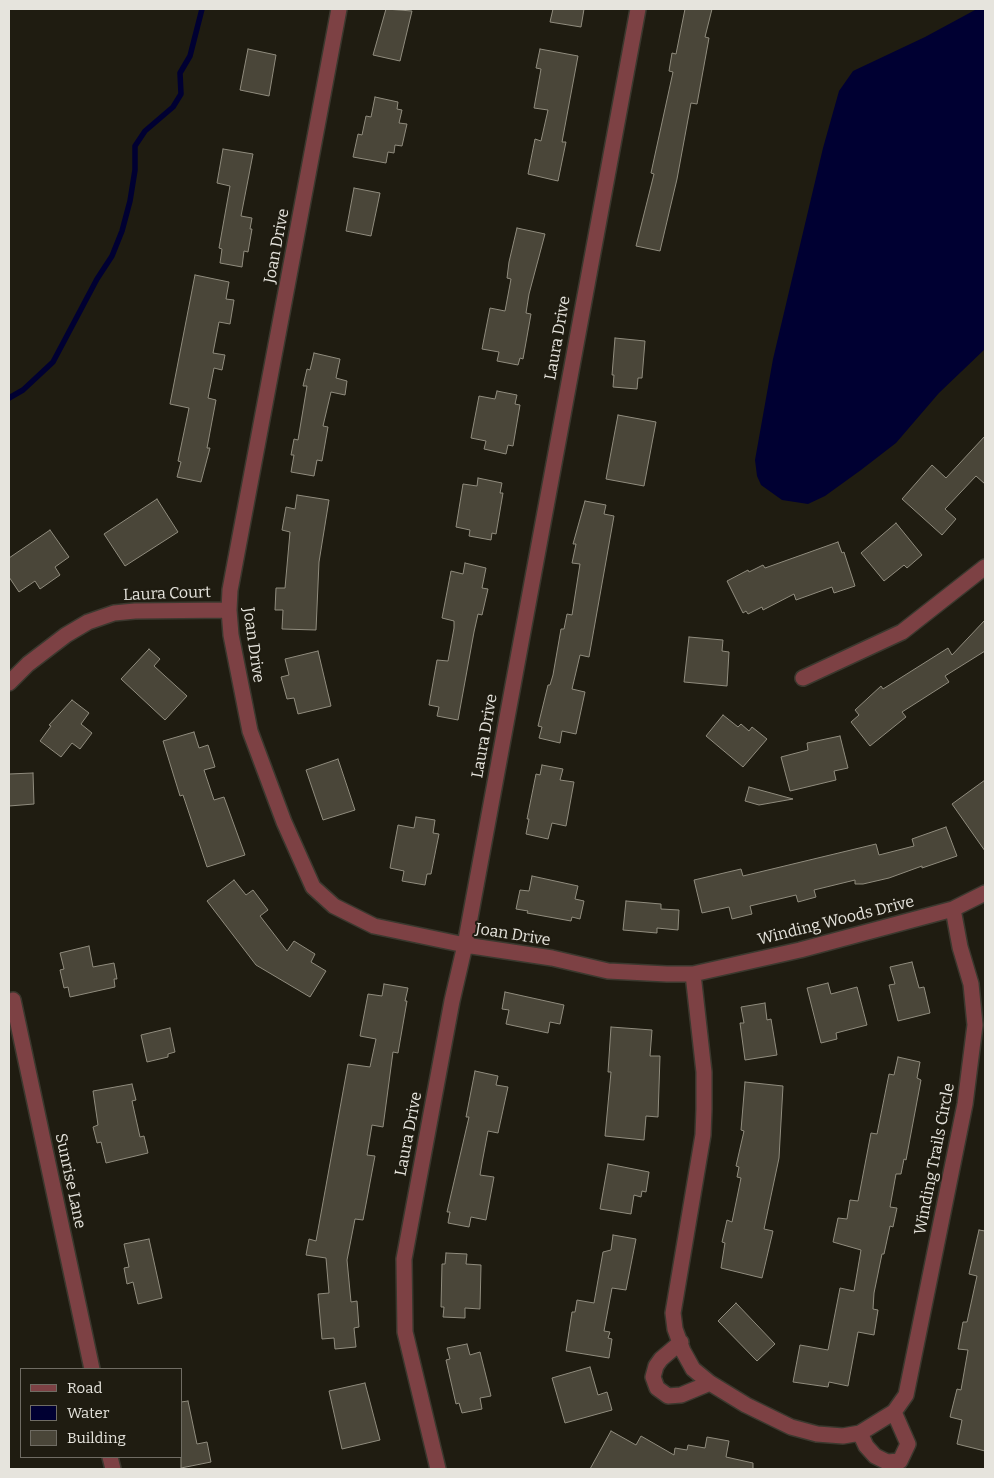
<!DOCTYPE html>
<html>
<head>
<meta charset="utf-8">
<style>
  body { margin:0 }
  #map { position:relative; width:994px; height:1478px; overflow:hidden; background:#1f1c11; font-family:Bitter,serif }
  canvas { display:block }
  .frame { position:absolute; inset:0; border:10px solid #e6e4dd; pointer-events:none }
  .legend { position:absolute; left:20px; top:1368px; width:162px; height:90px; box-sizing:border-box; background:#1f1c11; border:1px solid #6f6c63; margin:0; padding:6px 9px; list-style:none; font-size:15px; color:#e6e4dd }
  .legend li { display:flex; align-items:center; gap:10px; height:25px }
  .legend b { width:25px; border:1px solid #6f6c63 }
</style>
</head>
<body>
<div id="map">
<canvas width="994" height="1478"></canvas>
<div class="frame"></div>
<ul class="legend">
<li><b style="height:6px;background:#7d4144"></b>Road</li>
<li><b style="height:14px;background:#000032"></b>Water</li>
<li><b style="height:14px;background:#4a4639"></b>Building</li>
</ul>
</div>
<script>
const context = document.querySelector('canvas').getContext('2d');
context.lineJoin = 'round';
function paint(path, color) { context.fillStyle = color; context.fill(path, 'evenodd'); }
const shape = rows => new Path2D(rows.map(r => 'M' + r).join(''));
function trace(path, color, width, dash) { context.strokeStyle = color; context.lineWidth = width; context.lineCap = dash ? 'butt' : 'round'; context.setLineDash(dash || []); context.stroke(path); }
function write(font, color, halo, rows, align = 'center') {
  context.font = font + ' Bitter,serif'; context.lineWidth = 4; context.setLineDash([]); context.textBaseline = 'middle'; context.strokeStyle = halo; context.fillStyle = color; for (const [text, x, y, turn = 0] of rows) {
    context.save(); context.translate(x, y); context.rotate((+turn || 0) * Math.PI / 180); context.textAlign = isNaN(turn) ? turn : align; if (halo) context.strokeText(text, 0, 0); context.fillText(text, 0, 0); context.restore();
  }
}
const water = shape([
  [985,9,985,349,939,393,896,443,861,470,825,496,808,504,782,500,761,485,757,476,755,460,773,359,823,148,839,91,853,71,925,37,975,10]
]);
const stream = shape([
  [9,398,23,390,53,362,97,279,112,256,122,231,130,201,135,170,135,146,145,131,173,107,181,94,180,73,190,56,202,9]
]);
const building = shape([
  [386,9,412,11,400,61,373,55,386,9],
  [553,9,584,9,581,27,550,22,553,9],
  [685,9,712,9,705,37,709,38,697,104,691,103,677,179,660,251,636,246,654,174,651,173,673,72,669,71,672,53,676,54,685,9],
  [248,49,276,55,269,96,240,90,248,49],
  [540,49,578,56,562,142,566,142,558,181,528,174,535,139,541,141,548,110,534,108,541,69,536,68,540,49],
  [375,97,398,102,397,109,402,110,399,123,407,124,402,146,395,145,394,153,388,152,386,163,353,157,358,134,362,135,366,116,371,117,375,97],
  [223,149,253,154,241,216,252,218,250,229,252,229,248,252,244,251,242,267,220,263,222,249,219,248,230,186,217,183,223,149],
  [354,188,380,193,371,236,346,231,354,188],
  [517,228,545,234,529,294,526,313,531,314,523,359,520,358,518,365,497,361,499,352,482,349,490,308,505,311,511,279,507,278,509,262,517,228],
  [195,275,229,282,226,299,234,300,230,324,219,322,213,353,225,355,222,370,214,368,208,398,216,400,207,448,210,448,201,482,177,477,181,462,178,461,189,408,170,404,195,275],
  [615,338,645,341,642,378,638,378,637,389,613,387,614,375,612,375,615,338],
  [314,353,340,359,336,378,347,381,345,395,331,392,323,426,328,427,322,461,317,460,314,476,291,472,294,455,291,455,294,439,298,440,307,386,303,386,307,369,310,370,314,353],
  [497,391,517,395,515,404,520,405,513,446,508,445,506,454,484,449,486,441,471,438,479,396,495,399,497,391],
  [618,415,656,422,644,486,606,479,618,415],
  [985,436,985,484,976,476,945,509,956,519,942,535,902,499,932,465,946,478,985,436],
  [478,478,502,483,500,493,503,493,496,534,492,533,491,540,469,536,470,530,456,527,463,484,477,486,478,478],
  [297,495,329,500,319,562,316,630,282,629,283,610,275,610,276,588,285,588,290,532,282,530,286,507,295,509,297,495],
  [157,499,178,532,125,566,104,534,157,499],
  [585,501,606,505,604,514,614,516,589,657,580,655,572,689,585,692,576,734,562,731,560,743,539,738,542,727,538,726,548,685,550,685,553,675,561,629,564,629,567,614,572,615,580,564,572,563,576,544,573,544,585,501],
  [896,523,922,555,907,568,904,565,884,581,861,553,896,523],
  [50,530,69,557,55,567,60,575,40,589,35,581,19,592,9,577,9,558,50,530],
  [838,542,842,553,844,552,855,586,834,593,832,587,796,600,794,594,763,610,762,607,748,614,746,611,743,613,727,581,748,570,749,572,763,565,765,568,838,542],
  [465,563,486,568,482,588,488,589,482,615,478,614,474,632,458,720,437,716,439,707,429,705,437,660,448,661,454,628,454,621,442,618,451,571,463,574,465,563],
  [985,620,985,651,945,676,949,682,902,712,906,717,870,746,851,722,859,715,855,710,881,686,883,689,948,648,952,655,985,620],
  [689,637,723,640,722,651,729,652,727,686,684,682,689,637],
  [149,649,160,659,154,666,187,696,165,720,121,679,149,649],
  [318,651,331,706,298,714,294,698,287,699,281,677,289,675,285,659,318,651],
  [72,700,89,713,81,724,92,733,80,749,72,743,61,757,40,741,51,726,49,725,72,700],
  [723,715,738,727,741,724,749,731,752,727,767,739,743,767,706,736,723,715],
  [194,732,199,748,208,745,215,767,204,770,214,800,224,797,245,855,207,867,183,795,180,796,163,741,194,732],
  [840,736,848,768,834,771,836,780,790,791,781,757,808,750,807,743,840,736],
  [338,759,355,810,323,820,306,770,338,759],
  [542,765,563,769,560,780,574,782,566,826,552,823,548,839,526,834,529,819,527,819,536,774,540,775,542,765],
  [33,773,34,804,9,806,9,774,33,773],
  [985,780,985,851,952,804,985,780],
  [749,787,793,799,759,805,745,801,749,787],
  [416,817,435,820,433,833,439,834,431,874,427,874,425,885,402,881,404,871,390,868,398,825,414,828,416,817],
  [946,827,957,856,922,868,922,866,889,878,863,884,855,884,855,880,814,890,816,897,798,902,796,895,750,906,752,914,732,919,729,907,702,913,694,880,741,869,743,876,876,844,879,855,914,846,912,839,946,827],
  [532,876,578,886,575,899,584,901,580,919,572,917,571,921,527,913,528,911,516,909,520,890,529,891,532,876],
  [234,880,246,895,253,890,268,910,260,916,287,951,294,941,315,954,311,962,326,971,310,997,256,965,207,901,234,880],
  [626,901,661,904,661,909,679,910,678,930,657,928,657,933,623,930,626,901],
  [89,946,93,967,114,963,117,979,114,979,115,987,70,997,68,987,64,988,60,970,64,969,60,953,89,946],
  [912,962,919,988,924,987,930,1013,898,1021,889,985,895,984,890,967,912,962],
  [828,983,831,994,857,987,867,1025,836,1033,837,1039,821,1043,807,988,828,983],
  [384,984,408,988,405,1001,407,1001,398,1053,393,1052,383,1127,372,1125,367,1155,375,1156,363,1220,355,1219,347,1260,351,1302,357,1301,359,1327,354,1328,356,1347,335,1349,334,1338,322,1339,318,1294,329,1293,326,1258,306,1255,309,1239,316,1241,348,1064,370,1067,376,1039,360,1036,368,994,382,996,384,984],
  [505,992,564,1005,560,1024,550,1022,548,1033,506,1024,509,1010,502,1009,505,992],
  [765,1003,767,1020,771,1019,777,1055,745,1060,740,1023,744,1023,741,1007,765,1003],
  [611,1027,652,1030,650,1056,660,1056,658,1117,646,1116,644,1140,605,1136,611,1072,608,1072,611,1027],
  [170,1028,175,1052,168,1054,168,1057,147,1062,141,1035,170,1028],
  [898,1057,920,1062,917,1078,921,1080,906,1160,904,1159,901,1174,896,1174,890,1207,897,1208,893,1227,890,1226,884,1254,882,1254,874,1293,873,1309,878,1310,874,1335,858,1332,848,1386,829,1382,828,1387,793,1382,800,1345,828,1350,840,1288,854,1291,861,1250,833,1242,838,1218,847,1219,850,1200,858,1201,871,1133,877,1134,889,1074,894,1075,898,1057],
  [475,1071,498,1076,496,1085,508,1087,498,1133,488,1131,482,1163,480,1175,494,1177,486,1220,471,1217,469,1227,448,1223,450,1212,447,1212,469,1117,466,1117,475,1071],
  [745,1082,783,1086,779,1158,764,1229,773,1231,762,1278,721,1268,725,1243,722,1242,727,1220,732,1222,741,1178,737,1177,739,1167,736,1166,744,1131,741,1130,745,1082],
  [132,1084,136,1100,132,1101,140,1137,144,1136,148,1153,106,1163,101,1142,97,1143,93,1127,98,1125,93,1091,132,1084],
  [608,1164,649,1172,646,1192,642,1191,641,1197,634,1195,631,1214,600,1209,608,1164],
  [979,1230,985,1231,985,1451,957,1444,962,1420,950,1417,957,1389,961,1390,968,1350,958,1349,963,1322,967,1322,977,1276,969,1274,979,1230],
  [613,1235,636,1239,626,1290,612,1288,604,1331,610,1332,608,1338,612,1339,609,1358,566,1351,572,1312,575,1312,577,1300,594,1303,603,1252,611,1250,613,1235],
  [149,1239,162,1298,138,1304,133,1282,127,1284,124,1268,129,1267,124,1244,149,1239],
  [446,1253,467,1254,466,1264,481,1265,480,1309,465,1308,465,1318,443,1317,444,1307,441,1307,442,1264,445,1264,446,1253],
  [736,1303,775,1344,757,1361,718,1321,736,1303],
  [467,1344,470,1355,480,1352,491,1396,480,1398,482,1409,462,1413,459,1403,456,1404,446,1360,450,1359,447,1348,467,1344],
  [590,1367,598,1395,607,1392,612,1410,565,1423,552,1378,590,1367],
  [365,1383,380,1440,342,1449,329,1391,365,1383],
  [188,1401,197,1444,207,1442,211,1462,181,1468,181,1402,188,1401],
  [611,1431,636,1445,641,1436,674,1455,675,1448,687,1450,688,1445,705,1448,707,1437,729,1441,726,1457,753,1463,753,1469,590,1469,611,1431]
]);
const minor = shape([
  [339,9,230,590,229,610,231,635,250,731,284,822,313,887,334,906,374,926,465,945,552,958,608,971,667,974,693,974,800,950,953,909,985,893],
  [803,678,902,632,985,567],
  [9,683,28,664,66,635,88,622,114,613,135,611,229,610],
  [693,974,704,1072,704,1109,703,1135,673,1313,675,1329,683,1351,693,1369,710,1383,746,1405,791,1427,817,1434,843,1436,860,1433,894,1412,906,1395,965,1104,975,1025,971,984,960,947,953,909],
  [13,1000,92,1369],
  [681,1342,661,1359,656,1366,653,1377,657,1388,668,1396,681,1395,710,1383],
  [860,1433,866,1446,875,1456,887,1462,900,1461,908,1444,894,1412],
  [110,1457,113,1469],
  [438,1469,405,1332,404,1259,452,1001,465,945,638,9]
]);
const streetNames = [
  ["Joan Drive",277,246,-79],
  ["Laura Drive",558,338,-80],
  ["Laura Court",167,594,-2],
  ["Joan Drive",253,645,82],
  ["Laura Drive",485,736,-80],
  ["Winding Woods Drive",836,921,-14],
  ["Joan Drive",513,935,9],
  ["Laura Drive",409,1134,-79],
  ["Winding Trails Circle",935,1159,-79],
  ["Sunrise Lane",70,1181,78]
];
paint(water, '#000032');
trace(stream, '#000032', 5.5);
paint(building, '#4a4639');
trace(building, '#908c7e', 1);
trace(minor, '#3b382e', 18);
trace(minor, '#7d4144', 15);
write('16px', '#e6e4dd', '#1f1c11', streetNames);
</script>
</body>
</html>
